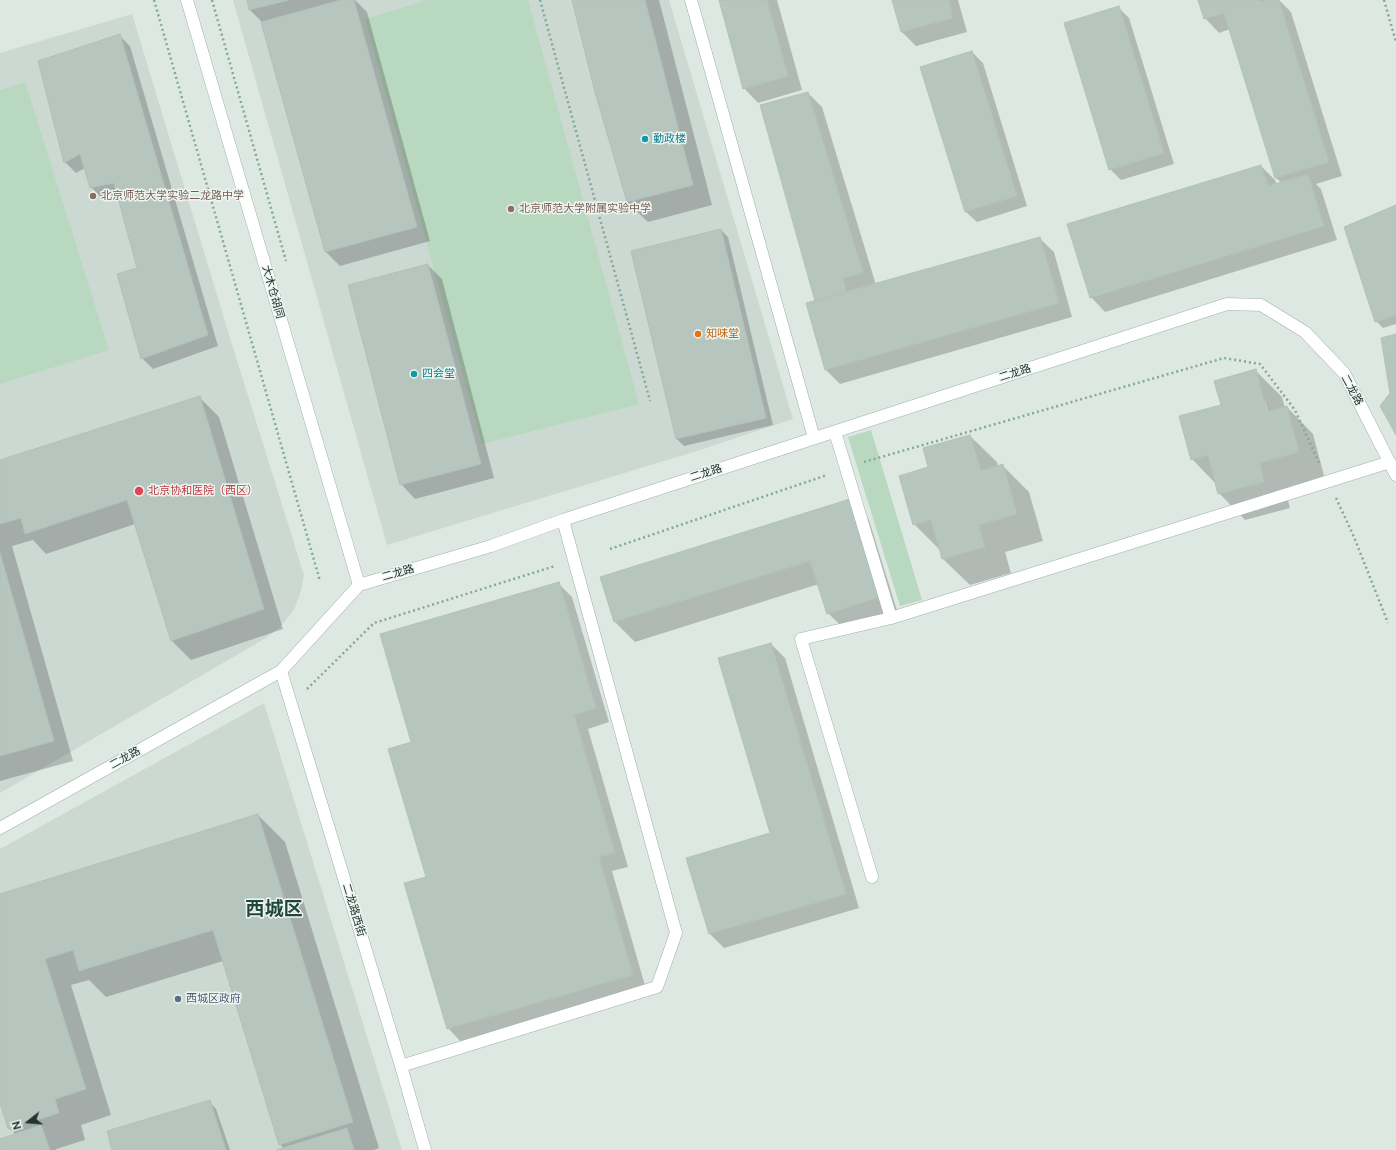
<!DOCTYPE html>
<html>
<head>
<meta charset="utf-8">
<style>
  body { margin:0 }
  #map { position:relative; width:1396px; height:1150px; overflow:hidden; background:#dee8e3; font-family:"Public Sans",sans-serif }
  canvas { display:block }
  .north { position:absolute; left:8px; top:1102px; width:40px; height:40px; -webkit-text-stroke:3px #eef5f1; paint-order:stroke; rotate:253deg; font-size:11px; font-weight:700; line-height:16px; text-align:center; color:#21362f }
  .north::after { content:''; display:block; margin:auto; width:14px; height:18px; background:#21362f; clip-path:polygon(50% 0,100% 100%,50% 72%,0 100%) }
</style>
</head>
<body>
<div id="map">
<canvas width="1396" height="1150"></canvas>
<div class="north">N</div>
</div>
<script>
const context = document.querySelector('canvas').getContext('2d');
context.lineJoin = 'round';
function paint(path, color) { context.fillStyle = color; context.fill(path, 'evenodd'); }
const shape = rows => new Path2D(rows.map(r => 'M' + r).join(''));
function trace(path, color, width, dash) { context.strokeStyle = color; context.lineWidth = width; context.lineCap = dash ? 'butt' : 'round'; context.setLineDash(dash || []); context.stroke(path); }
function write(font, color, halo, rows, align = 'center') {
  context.font = font + ' "Public Sans","Noto Sans SC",sans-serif'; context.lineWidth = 3; context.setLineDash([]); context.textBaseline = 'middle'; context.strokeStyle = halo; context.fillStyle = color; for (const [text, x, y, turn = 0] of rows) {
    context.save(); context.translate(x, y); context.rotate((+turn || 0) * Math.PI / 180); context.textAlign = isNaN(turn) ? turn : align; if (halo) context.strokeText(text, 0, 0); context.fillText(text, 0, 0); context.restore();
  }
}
const built = shape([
  [233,0,669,0,793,419,697,451,387,545],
  [132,14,230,338,304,575,301,591,294,610,280,627,266,638,0,793,0,53],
  [264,703,402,1150,0,1150,0,849]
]);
const green = shape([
  [428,0,528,0,639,404,482,444,365,19],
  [25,82,109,350,0,384,0,90],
  [871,430,922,600,900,606,848,437]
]);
const shadow = shape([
  [248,0,355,0,367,12,430,241,340,266,326,252,263,23,250,10],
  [574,0,659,0,712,205,648,222,627,202,596,92],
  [720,0,777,0,802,90,758,103,744,88],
  [893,0,958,0,967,32,916,46,901,31],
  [1199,0,1279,0,1291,12,1342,176,1316,184,1321,189,1337,240,1105,312,1091,297,1261,166,1275,180,1277,185,1282,183,1276,178,1230,29,1219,33,1205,18],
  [1118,7,1129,18,1174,164,1121,180,1110,169],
  [120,36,130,46,218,346,153,369,142,358,138,269,118,195,102,198,91,187,85,168,76,173,65,162],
  [972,52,983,63,1027,206,977,222,966,212],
  [808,93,822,107,876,285,1039,238,1054,252,1072,317,840,384,826,370,808,304,816,302],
  [1396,206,1396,324,1383,328,1376,321],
  [721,230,728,237,773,425,684,446,677,439,632,251],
  [428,265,442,279,494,478,415,499,401,484],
  [1256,371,1282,397,1285,408,1287,407,1313,434,1325,479,1285,489,1290,508,1245,520,1219,493,1216,484,1192,459],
  [1263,401,1265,401,1269,416,1267,417],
  [199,397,219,417,283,629,191,660,171,640,135,524,46,554,33,540,12,546,73,761,0,781,0,461],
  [970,436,997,462,998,467,1002,465,1029,492,1043,541,1005,552,1011,573,970,585,943,559,941,551,914,524,929,468],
  [849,500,869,520,899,617,848,633,828,613,819,584,635,642,615,622],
  [558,583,572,597,609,722,588,729,628,867,612,871,646,989,462,1043,448,1028,427,877,413,743],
  [771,644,785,658,859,908,724,948,710,934,772,834],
  [258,815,285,842,379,1148,374,1150,280,1150,284,1149,280,1144,223,961,106,997,89,980,71,985,111,1115,81,1125,85,1140,56,1149,56,1150,0,1150,0,1141,16,1135,9,1128,0,1100,0,895],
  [209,1101,216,1109,230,1150,113,1150]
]);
const building = shape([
  [247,0,289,0,249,10,247,0],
  [341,0,354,0,417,227,325,252,261,22,341,0],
  [572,0,645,0,693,185,627,202,595,92,572,0],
  [719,0,767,0,788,76,743,89,719,0],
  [892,0,949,0,953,18,901,32,892,0],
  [1198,0,1260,0,1260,2,1267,0,1279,0,1329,162,1275,178,1224,13,1204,19,1198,0],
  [1119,6,1164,153,1109,170,1064,23,1119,6],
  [120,34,208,335,141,359,117,274,137,268,114,183,90,188,80,154,64,163,38,61,120,34],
  [972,51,1017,196,965,212,920,67,972,51],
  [808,92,863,273,843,278,846,292,815,301,760,105,808,92],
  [1261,165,1268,186,1308,174,1324,226,1090,298,1067,224,1261,165],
  [1396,205,1396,315,1375,322,1344,227,1396,205],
  [721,229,766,418,676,439,631,251,721,229],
  [1040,237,1059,303,825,370,806,303,1040,237],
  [428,264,481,464,400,485,348,285,428,264],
  [1396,334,1396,435,1380,406,1390,393,1381,338,1396,334],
  [1256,369,1267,412,1287,406,1299,452,1260,463,1264,482,1218,494,1208,455,1191,460,1179,416,1221,405,1214,381,1256,369],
  [200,396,264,609,171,641,127,500,25,534,21,518,0,524,0,460,200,396],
  [970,435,981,471,1003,464,1017,514,979,525,985,547,942,559,931,520,913,525,899,476,928,467,923,448,970,435],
  [850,499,880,597,827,614,810,561,614,622,600,577,850,499],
  [0,553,54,741,0,756,0,553],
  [559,582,596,708,574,715,615,853,599,857,633,975,447,1029,404,883,426,877,388,749,411,742,380,634,559,582],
  [771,643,846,894,709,934,686,858,770,833,718,658,771,643],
  [258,814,353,1122,279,1145,213,930,79,971,73,950,45,959,86,1089,55,1099,59,1113,8,1129,0,1103,0,894,258,814],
  [210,1100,226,1150,112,1150,107,1131,210,1100],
  [41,1125,50,1150,0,1150,0,1139,41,1125],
  [347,1128,354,1150,276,1150,347,1128]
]);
const path = shape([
  [154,0,320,581],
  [212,0,286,261],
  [540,0,650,401],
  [1384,0,1396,42],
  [864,462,1224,358,1260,364,1295,410,1320,465],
  [1336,498,1354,537,1388,623],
  [610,549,827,475],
  [307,689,374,623,555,566]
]);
const minor = shape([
  [187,0,359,585],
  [691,0,814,438],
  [835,432,891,618],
  [281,671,401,1066,425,1150],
  [0,828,281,671,359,585,491,546,563,520,1227,304,1261,305,1305,332,1344,373,1396,475],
  [872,877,801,639,891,618,1390,462],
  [401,1066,657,987,676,933,563,520]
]);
const markers = [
  [645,139,4,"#0f9aa8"],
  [93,196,4,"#8d6e63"],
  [511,209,4,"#8d6e63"],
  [698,334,4,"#e8710a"],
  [414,374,4,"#0f9aa8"],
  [139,491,5,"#e0444e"],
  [178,999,4,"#5c6f8a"]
];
const cultureNames = [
  ["勤政楼",653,139],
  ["四会堂",422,374]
];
const educationNames = [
  ["北京师范大学实验二龙路中学",101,196],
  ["北京师范大学附属实验中学",519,209]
];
const streetNames = [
  ["大木仓胡同",273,292,74],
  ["二龙路",1015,373,-18],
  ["二龙路",1352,390,61],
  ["二龙路",706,473,-18],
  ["二龙路",398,573,-16],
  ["二龙路",125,758,-29],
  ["二龙路西街",354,910,73]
];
const foodNames = [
  ["知味堂",706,334]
];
const healthNames = [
  ["北京协和医院（西区）",148,491]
];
const serviceNames = [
  ["西城区政府",186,999]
];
const townNames = [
  ["西城区",274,909]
];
paint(built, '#ccd8d2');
paint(green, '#b8d8bf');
paint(shadow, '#0003');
paint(building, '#b7c5bf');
trace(building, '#b1c1ba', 1);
trace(minor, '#a2afa9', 13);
trace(path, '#81a99a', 2.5, [2, 3]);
trace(minor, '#fff', 12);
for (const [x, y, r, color] of markers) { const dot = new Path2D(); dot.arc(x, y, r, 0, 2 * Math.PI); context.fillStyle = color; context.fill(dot); trace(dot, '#eef5f1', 1.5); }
write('11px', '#0d838f', '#eef5f1', cultureNames, 'left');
write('11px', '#785e54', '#eef5f1', educationNames, 'left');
write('11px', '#21362f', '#eef5f1', streetNames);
write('11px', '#c56008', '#eef5f1', foodNames, 'left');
write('11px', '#be3a42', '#eef5f1', healthNames, 'left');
write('11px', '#4e5e75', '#eef5f1', serviceNames, 'left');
write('bold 19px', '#1f463b', '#eef5f1', townNames);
</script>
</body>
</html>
